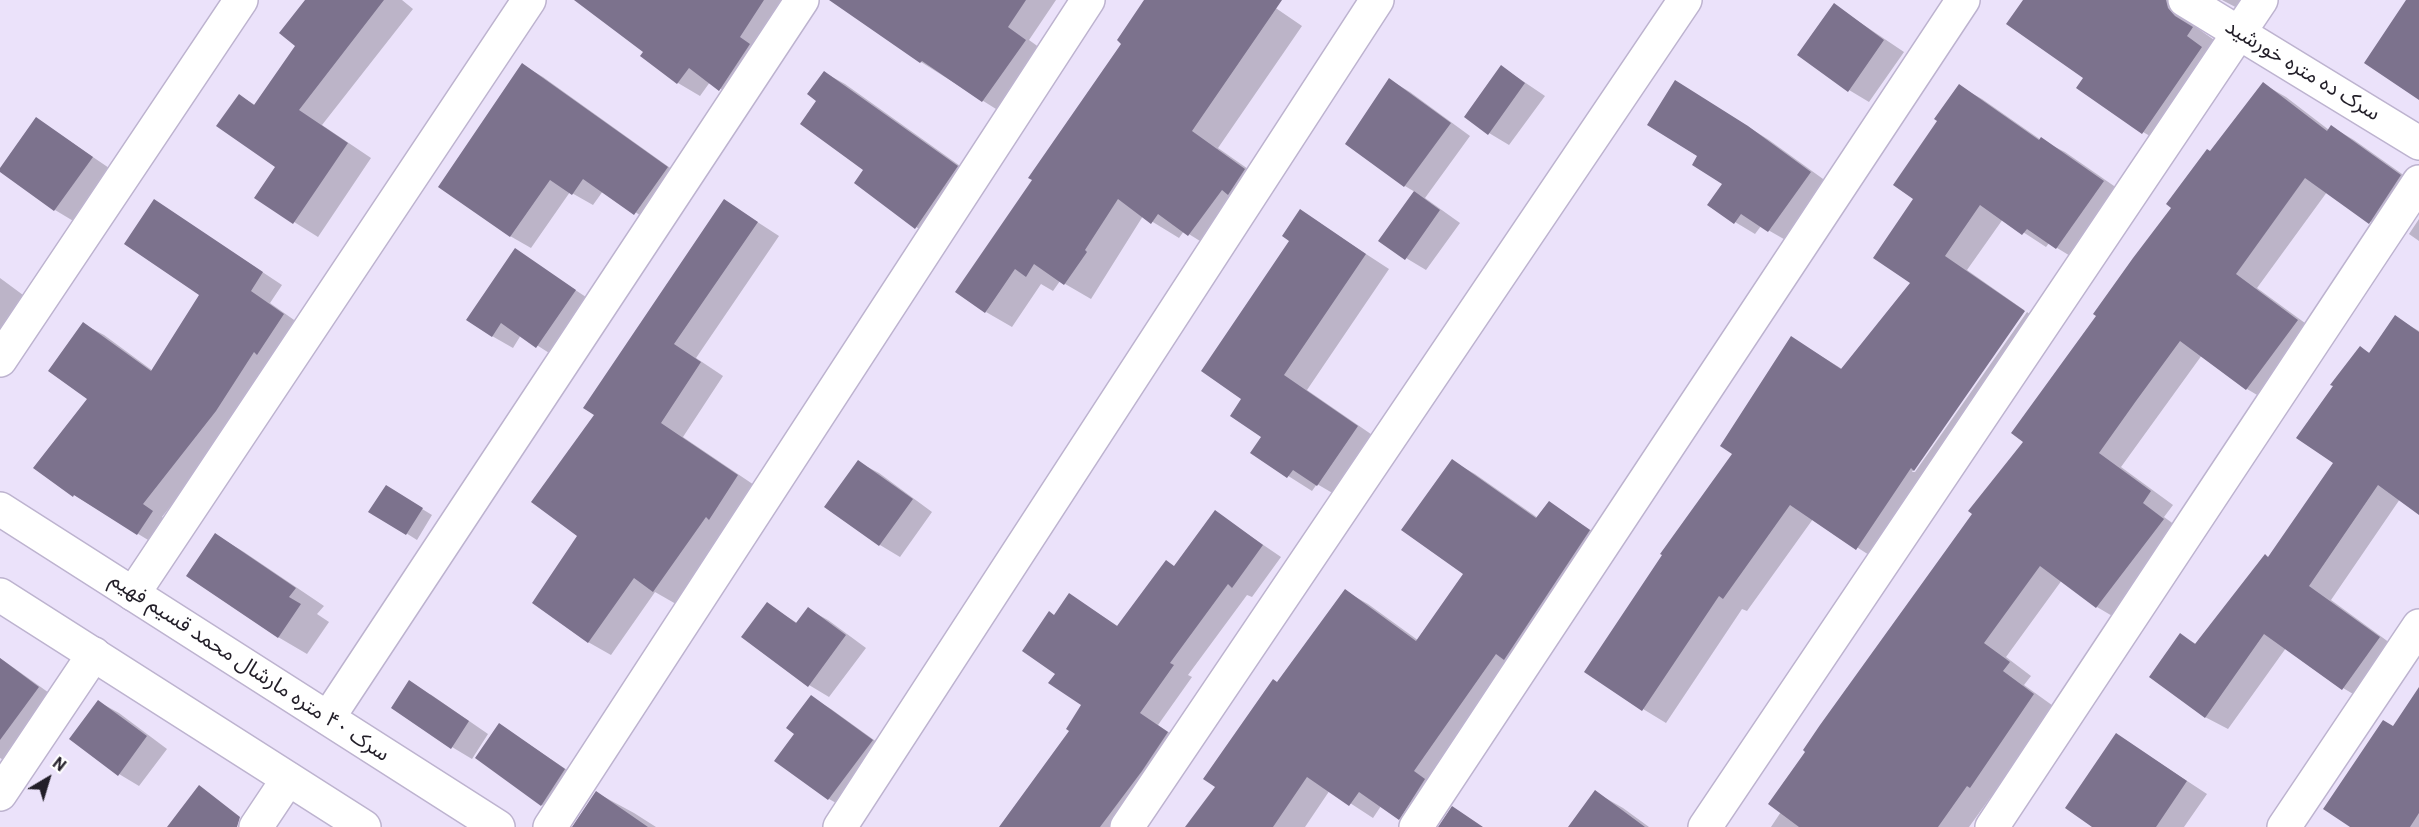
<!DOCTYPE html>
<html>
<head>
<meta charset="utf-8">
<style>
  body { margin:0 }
  #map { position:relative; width:2419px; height:827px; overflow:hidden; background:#ebe2fa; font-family:Roboto,sans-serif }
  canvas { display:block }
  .north { position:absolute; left:18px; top:749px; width:60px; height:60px; -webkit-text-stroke:4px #fff; paint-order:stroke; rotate:38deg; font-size:16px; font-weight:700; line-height:24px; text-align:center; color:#221e28 }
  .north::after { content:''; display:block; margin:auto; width:21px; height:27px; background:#221e28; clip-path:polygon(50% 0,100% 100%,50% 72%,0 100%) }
</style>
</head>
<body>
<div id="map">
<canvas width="2419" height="827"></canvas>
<div class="north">N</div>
</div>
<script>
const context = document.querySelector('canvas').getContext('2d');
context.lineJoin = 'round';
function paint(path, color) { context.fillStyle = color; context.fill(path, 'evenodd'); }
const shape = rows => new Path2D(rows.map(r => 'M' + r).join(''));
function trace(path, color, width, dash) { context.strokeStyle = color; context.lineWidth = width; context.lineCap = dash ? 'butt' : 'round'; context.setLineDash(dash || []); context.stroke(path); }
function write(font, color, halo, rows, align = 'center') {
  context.font = font + ' Roboto,"Noto Sans Arabic",sans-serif'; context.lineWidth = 5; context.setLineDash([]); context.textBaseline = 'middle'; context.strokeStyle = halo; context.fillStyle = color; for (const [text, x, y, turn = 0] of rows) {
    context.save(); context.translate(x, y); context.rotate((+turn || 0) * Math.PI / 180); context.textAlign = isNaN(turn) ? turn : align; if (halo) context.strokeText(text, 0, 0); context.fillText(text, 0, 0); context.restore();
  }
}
const shadow = shape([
  [307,0,402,0,413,9,322,125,371,158,318,237,256,198,277,166,240,96,255,105,297,45],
  [577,0,795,0,742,102,710,82,700,96,678,83,642,56,645,52],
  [832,0,1056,0,1029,40,1047,53,1004,114,921,62],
  [1152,0,1264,0,1302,26,1218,148,1271,185,1216,251,1184,231,1179,238,1143,216,1091,299,1060,281,1053,291,1041,284,1012,327,986,312,1034,180],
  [2025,0,2197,0,2190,15,2193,25,2217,42,2167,146,2143,132,2085,77],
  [2222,0,2248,0,2241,10],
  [1834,5,1904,52,1869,102,1849,90],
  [523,65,543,77,687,180,655,225,603,191,593,205,570,192,531,248,510,236],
  [1502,67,1545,96,1509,145,1489,133],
  [825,73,845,84,977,178,936,239,916,227,865,170,818,100],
  [1390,80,1410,92,1470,136,1425,198,1460,223,1426,270,1406,258,1415,192,1405,186],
  [2263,84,2286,97,2329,130,2332,127,2354,140,2419,186,2392,236,2327,192,2257,288,2320,334,2269,402,2247,389,2202,355,2121,467,2173,505,2164,517,2186,533,2119,620,2097,607,2062,580,2006,657,2031,676,2024,685,2056,708,1993,800,1990,798,1969,827,1771,827,2025,442,2173,207,2210,153],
  [1959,86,1982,99,2041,140,2065,152,2127,195,2080,262,2049,243,2046,247,2003,219,1967,270,2024,310,1912,472,1915,472,2027,312,2047,326,1880,562,1813,519,1747,611,1742,609,1666,723,1643,709,1734,453,1792,338,1842,369,1912,283,1915,199,1939,121],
  [1696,94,1769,140,1830,184,1789,242,1761,226,1755,234,1735,222,1724,184,1699,156],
  [37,119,112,170,75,222,55,210,0,170],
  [155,201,282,285,270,303,304,327,237,422,162,517,172,524,158,546,74,495,35,468,89,399,83,324,104,335,153,371,201,295],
  [725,201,779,236,696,358,723,376,683,437,760,489,676,604,655,592,611,655,588,642,579,535,596,415],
  [1300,211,1389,269,1307,390,1381,441,1341,498,1317,484,1312,491,1252,453,1263,437,1243,398],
  [2419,219,2419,241,2409,234],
  [515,250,595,303,557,358,521,335,513,348,492,336],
  [0,278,42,309,0,369],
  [2395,317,2419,331,2419,513,2400,499,2331,600,2401,651,2365,701,2343,688,2286,648,2228,729,2205,717,2180,635,2196,644,2268,558,2335,463,2360,348,2370,353],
  [1452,461,1475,474,1538,518,1549,503,1612,544,1413,827,1381,806,1373,818,1330,790,1305,827,1187,827,1217,787,1278,684,1345,591,1368,604,1419,641,1465,574],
  [858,462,879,473,932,512,900,557,880,545],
  [396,493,432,515,417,540,371,511],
  [1215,512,1281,557,1252,597,1247,595,1188,675,1192,677,1158,725,1186,744,1127,827,1001,827,1071,730,1083,705,1057,674,1055,616,1070,595,1119,627,1176,567],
  [216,535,244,552,324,606,317,614,329,622,307,654,278,637],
  [767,604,797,623,808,609,828,620,866,648,829,697,809,685],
  [0,658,59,700,11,764,0,758],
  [2419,689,2419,827,2353,827,2394,727],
  [430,694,488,734,472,759,452,747],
  [811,697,831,709,892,753,850,811,829,799,776,760,796,733],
  [99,702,119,713,167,749,139,786,119,774],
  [500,725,585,782,562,816,542,805,477,758],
  [2117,735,2207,794,2184,827,2094,827],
  [1595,792,1623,808,1649,827,1570,827],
  [597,793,634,813,656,827,574,827]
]);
const building = shape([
  [305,0,384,0,299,110,348,143,293,224,254,198,275,167,216,126,239,94,254,105,295,46,279,33],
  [574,0,764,0,740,37,750,44,719,91,689,68,677,84,640,56,643,52],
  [829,0,1026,0,1008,27,1026,40,982,102,922,61,920,63],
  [1144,0,1282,0,1192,131,1245,169,1228,195,1222,190,1188,236,1158,214,1151,224,1118,199,1085,250,1087,252,1064,285,1034,264,1026,277,1015,269,985,313,955,292,1032,180,1028,178,1121,44,1117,40],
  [2023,0,2166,0,2168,8,2175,16,2193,27,2187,36,2202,47,2142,134,2076,88,2083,78,2006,24],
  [2406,0,2419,0,2419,100,2364,63],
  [1834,3,1884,40,1848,92,1797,55],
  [522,63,668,167,634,215,583,179,572,195,550,180,510,237,438,187],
  [1501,65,1525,83,1488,135,1464,117],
  [824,71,958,166,915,229,854,183,863,170,800,124,816,101,807,94],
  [1389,78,1451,123,1404,187,1345,144],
  [1675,80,1748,126,1811,172,1768,232,1741,214,1734,224,1707,205,1722,184,1692,165,1697,156,1647,125],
  [2263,82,2327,131,2331,125,2401,175,2369,224,2305,178,2236,274,2298,320,2246,390,2180,341,2136,401,2099,453,2151,491,2143,503,2164,519,2096,608,2040,566,1984,643,2010,662,2003,671,2034,694,1970,788,1967,786,1938,827,1799,827,1768,804,1805,752,1803,750,1820,725,1972,514,1968,511,2023,442,2011,433,2096,316,2093,314,2133,258,2171,208,2166,204,2207,149,2210,151],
  [1959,84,2039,140,2041,137,2104,181,2056,249,2027,229,2022,235,1980,205,1945,256,2025,311,1914,471,1911,468,1856,550,1790,505,1723,599,1719,596,1642,711,1584,672,1662,555,1660,554,1732,454,1720,446,1791,336,1841,369,1910,283,1873,258,1913,199,1893,185,1937,121,1934,119],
  [36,117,93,157,54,211,0,172,0,168],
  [1414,191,1440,210,1405,260,1378,241],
  [154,199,263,272,251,291,284,314,257,355,254,352,216,411,143,504,153,511,137,535,74,495,73,497,33,468,87,399,48,371,83,322,151,371,199,295,124,244],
  [724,199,758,222,674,344,701,362,661,423,738,475,709,520,706,517,653,592,634,578,588,643,532,603,577,536,531,502,594,415,583,408],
  [1300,209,1366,254,1284,375,1358,426,1317,486,1293,470,1287,478,1250,453,1261,437,1230,416,1241,399,1201,371,1289,241,1282,236],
  [515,248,576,290,536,348,501,323,492,337,466,320],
  [2395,315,2419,332,2419,515,2378,485,2309,586,2380,637,2342,690,2264,634,2205,718,2149,677,2180,633,2195,644,2265,554,2268,557,2333,463,2296,438,2333,386,2330,385,2360,346,2369,353],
  [1452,459,1536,518,1549,501,1590,530,1504,660,1496,654,1414,771,1425,779,1399,820,1359,792,1349,806,1307,777,1273,827,1185,827,1215,787,1203,779,1273,679,1277,682,1345,589,1416,641,1463,574,1401,530],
  [858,460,913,499,879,546,824,507],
  [386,485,423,508,406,535,368,512],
  [1215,510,1263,545,1232,588,1228,584,1170,663,1174,665,1140,713,1168,732,1142,771,1100,827,999,827,1069,731,1066,729,1081,705,1048,683,1055,674,1022,651,1049,611,1054,615,1069,593,1117,626,1166,560,1174,566],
  [215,533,296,588,289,597,301,604,278,638,186,576],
  [767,602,796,623,808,607,846,635,808,687,741,637],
  [0,658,39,687,0,740],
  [409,680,469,721,451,749,391,708],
  [2419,687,2419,813,2410,827,2350,827,2323,809,2383,720,2393,726],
  [811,695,873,740,828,800,774,761,794,734,786,728],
  [98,700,147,736,118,776,69,739],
  [499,723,565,769,541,806,475,758],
  [2116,733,2187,781,2156,827,2092,827,2065,808],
  [199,785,240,817,237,827,167,827],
  [1595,790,1645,827,1568,827],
  [596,791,648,827,572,827],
  [1452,806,1483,827,1438,827]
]);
const street = shape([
  [2185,0,2419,143],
  [0,360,241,0],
  [133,594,529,0],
  [328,718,802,0],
  [0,794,94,654],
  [256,827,288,779],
  [550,827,1088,0],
  [840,827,1377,0],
  [1127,827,1685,0],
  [1416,827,1963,0],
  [1705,827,2261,0],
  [1992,827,2419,182],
  [2284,827,2419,626]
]);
const secondary = shape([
  [0,509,498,827],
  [0,595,364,827]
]);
const streetNames = [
  ["سرک ده متره خورشید",2302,71,31],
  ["سرک ۴۰ متره مارشال محمد قسیم فهیم",249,668,33]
];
paint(shadow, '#0003');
paint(building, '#7c728d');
trace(street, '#bdb3cf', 36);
trace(secondary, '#bdb3cf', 36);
trace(street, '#fff', 33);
trace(secondary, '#fff', 33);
write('21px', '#221e28', '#fff', streetNames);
</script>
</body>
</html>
